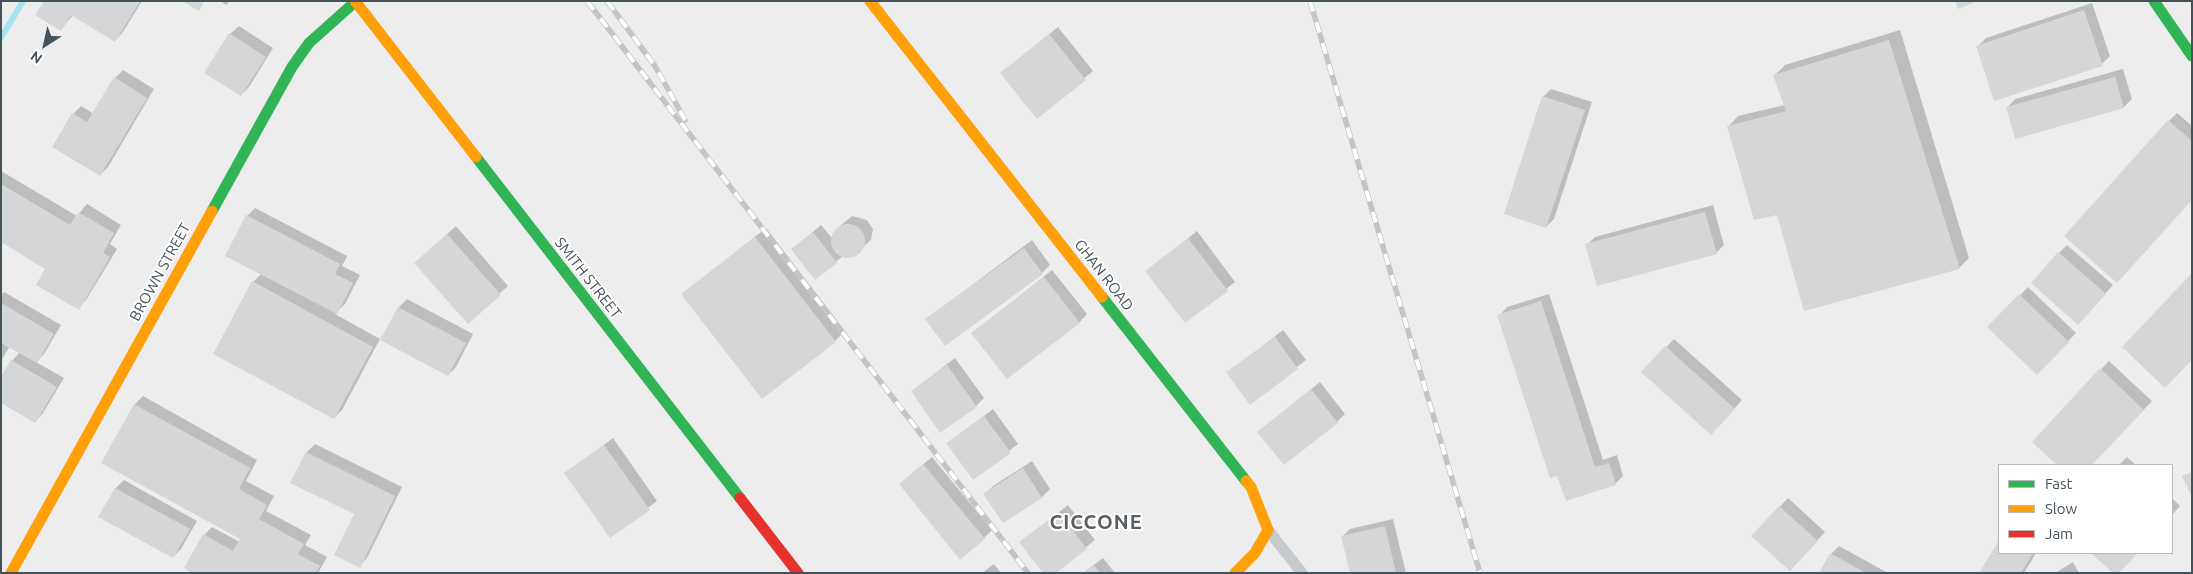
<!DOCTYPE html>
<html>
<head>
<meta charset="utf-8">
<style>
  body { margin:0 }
  #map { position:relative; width:2193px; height:574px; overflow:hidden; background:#eeeded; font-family:Ubuntu,sans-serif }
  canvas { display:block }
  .frame { position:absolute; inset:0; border:2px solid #44525a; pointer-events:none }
  .legend { position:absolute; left:1998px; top:464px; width:175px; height:90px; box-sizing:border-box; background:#fff; border:1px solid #b4babd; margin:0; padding:6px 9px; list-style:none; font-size:15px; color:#44525a }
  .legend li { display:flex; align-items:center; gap:10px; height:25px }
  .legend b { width:25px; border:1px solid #b4babd }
  .north { position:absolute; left:20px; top:20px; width:50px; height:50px; -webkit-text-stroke:4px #fff; paint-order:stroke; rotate:215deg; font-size:14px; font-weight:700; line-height:20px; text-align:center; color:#44525a }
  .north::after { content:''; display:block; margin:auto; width:18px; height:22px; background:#44525a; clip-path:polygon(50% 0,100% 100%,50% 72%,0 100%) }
</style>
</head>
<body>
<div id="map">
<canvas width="2193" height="574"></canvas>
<div class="frame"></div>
<ul class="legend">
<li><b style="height:6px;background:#30b455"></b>Fast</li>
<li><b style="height:6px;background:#ff9f0a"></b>Slow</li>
<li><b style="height:6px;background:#e5322d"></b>Jam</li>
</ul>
<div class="north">N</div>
</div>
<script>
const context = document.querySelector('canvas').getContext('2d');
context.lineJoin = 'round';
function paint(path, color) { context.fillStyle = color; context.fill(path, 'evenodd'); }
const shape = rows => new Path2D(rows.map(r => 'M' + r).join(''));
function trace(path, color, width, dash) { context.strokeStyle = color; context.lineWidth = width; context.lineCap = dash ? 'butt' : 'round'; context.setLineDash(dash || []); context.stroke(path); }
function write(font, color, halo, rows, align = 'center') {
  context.font = font + ' Ubuntu,sans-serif'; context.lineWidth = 4; context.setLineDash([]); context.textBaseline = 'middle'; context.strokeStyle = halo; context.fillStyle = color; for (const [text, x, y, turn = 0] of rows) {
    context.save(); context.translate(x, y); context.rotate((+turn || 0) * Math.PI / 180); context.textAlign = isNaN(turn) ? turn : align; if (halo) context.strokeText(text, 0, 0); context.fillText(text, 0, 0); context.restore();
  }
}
const shadow = shape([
  [45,1,142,1,123,32,115,41,73,15,61,29],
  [220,1,230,1,226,5],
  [2092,3,2110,56,2102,64,1978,46,1986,38],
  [239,26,273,48,249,87,241,95,230,34],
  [1058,27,1093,71,1038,117,1002,73],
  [1900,30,1969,258,1959,268,1778,214,1728,127,1738,116,1785,105,1775,75,1785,65],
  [2123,69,2132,99,2124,107,2016,138,2007,108,2015,99],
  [123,70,154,89,108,167,100,175,73,114,81,106,94,114,115,78],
  [1551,89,1592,102,1554,219,1546,227,1543,97],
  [2177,113,2192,126,2192,199,2169,121],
  [1,171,77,216,87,204,121,225,110,244,117,249,86,300,78,309,47,268,1,241],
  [1713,205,1724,245,1716,253,1587,245,1595,237],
  [255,208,347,256,342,266,360,275,345,304,335,314,380,339,342,410,334,418,253,282,262,273,247,216],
  [852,216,867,220,873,229,871,240,854,255,843,256,815,278,792,250,821,225,832,238,835,230],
  [456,226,508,286,468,322,424,255],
  [766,228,845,331,835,341,683,294],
  [1197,231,1235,282,1186,321,1147,271],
  [1032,240,1050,265,1042,273,927,319],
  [2067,245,2113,285,2086,315,2059,253],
  [1052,270,1087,314,1079,323,973,333],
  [2028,287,2076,333,2037,373,1989,327],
  [4,292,61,325,44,354,36,362,64,378,43,413,35,422,1,379,12,361,20,352,10,346,1,361,1,295],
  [1549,294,1603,460,1617,455,1623,476,1615,484,1566,499,1499,316,1507,307],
  [407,299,473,334,456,367,448,375,382,340,399,307],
  [1283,330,1306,360,1250,403,1228,373],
  [1674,339,1742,400,1719,426,1643,372],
  [955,358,984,398,976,406,912,391],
  [2109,361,2152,401,2091,465,2059,465,2033,442],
  [1320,382,1345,414,1337,422,1259,432],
  [143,396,257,460,246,481,274,496,266,511,311,535,305,545,327,557,318,573,195,573,204,535,212,527,240,542,242,539,103,462,135,404],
  [993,409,1018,444,974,478,948,443],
  [613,438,657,501,610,536,566,473],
  [315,444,402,487,367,558,359,566,356,514,292,482,307,452],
  [932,457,992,530,984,538,900,484],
  [2127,457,2136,465,2119,465],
  [1032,461,1050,489,1042,497,1003,522,985,494,993,486],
  [124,480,197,521,181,549,173,557,100,516,116,488],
  [1788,498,1825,532,1798,562,1753,536],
  [2172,498,2180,506,2172,515],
  [1068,505,1095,540,1054,573,1021,542],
  [1393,519,1406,573,1351,573,1342,537,1350,529],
  [1999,542,1999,553,2036,553,2024,573,1980,573],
  [1839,546,1888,573,1821,573,1831,554],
  [1103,558,1115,573,1083,573],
  [2073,562,2079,573,2055,573],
  [994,564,1001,573,982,573]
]);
const stream = shape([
  [1,38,23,1]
]);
const building = shape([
  [44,1,140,1,115,42,71,15,61,31,35,15],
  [182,1,204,1,199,11],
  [1955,1,1977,1,1958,9],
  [2084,10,2103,66,1994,101,1976,46],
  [229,33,266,57,241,96,204,73],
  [1049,34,1086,80,1037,119,1000,73],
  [1889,40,1960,269,1804,311,1777,215,1754,220,1727,126,1786,111,1773,75],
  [114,77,147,98,100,176,52,147,72,113,87,122],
  [2115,77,2124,108,2015,139,2006,107],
  [1542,96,1585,110,1546,228,1504,214],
  [2168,120,2192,141,2192,200,2117,283,2064,236],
  [1,184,70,225,78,212,114,233,103,253,110,257,79,310,36,285,45,269,1,242],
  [1705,212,1717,254,1597,286,1585,244],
  [246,215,340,264,335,274,353,283,337,314,225,256],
  '831 241a17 17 0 1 1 34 0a17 17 0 1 1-34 0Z',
  [813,232,837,263,815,280,791,249],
  [447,234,501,295,468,324,414,263],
  [755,237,836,342,762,399,681,294],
  [1188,238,1228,291,1185,323,1145,271],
  [1024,248,1043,274,945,346,925,319],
  [2058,252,2106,294,2078,325,2031,283],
  [2192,273,2192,360,2165,388,2122,347],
  [1044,277,1080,323,1007,379,971,333],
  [252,281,373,347,334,419,213,354],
  [2019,294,2069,342,2037,375,1987,327],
  [1541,301,1595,467,1609,463,1616,485,1566,501,1557,476,1550,478,1497,315],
  [1,303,54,334,37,363,1,343],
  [398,307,466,343,448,376,380,340],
  [1275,337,1298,369,1250,405,1226,372],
  [1665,346,1735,409,1711,435,1641,372],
  [11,360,57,387,35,423,1,403,1,376],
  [947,365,977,407,940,433,911,391],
  [2100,368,2144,410,2092,465,2057,465,2032,442],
  [1311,389,1338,423,1284,465,1257,432],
  [134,404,250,468,239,489,267,505,259,519,304,544,298,554,320,566,316,573,192,573,184,568,203,534,233,551,240,539,101,463],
  [984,416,1011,453,973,480,946,443],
  [604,445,650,510,610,538,564,473],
  [306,452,395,496,360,568,334,555,354,514,290,483],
  [923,464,985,539,960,560,899,484],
  [1023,468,1042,498,1003,523,983,494],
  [2192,472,2192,497,2182,476],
  [115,488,190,529,173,558,98,517],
  [1779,506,1818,541,1790,571,1751,536],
  [1059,512,1087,549,1056,573,1043,573,1019,542],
  [1385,526,1396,573,1350,573,1341,536],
  [1999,540,1999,553,2033,553,2021,573,1979,573],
  [1830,553,1866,573,1819,573],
  [2091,553,2138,553,2119,573,2113,573],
  [1094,565,1100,573,1084,573]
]);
const lane = shape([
  [1268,530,1302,573]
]);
const fast = shape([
  [2154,1,2192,56],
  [476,157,740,498],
  [212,211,292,67,309,43,355,2],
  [1102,297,1246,481]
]);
const slow = shape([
  [355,1,476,157],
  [870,1,1102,297],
  [11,573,212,211],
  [1235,573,1255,553,1268,530,1251,487,1246,481]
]);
const jam = shape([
  [740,498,798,573]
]);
const rail = shape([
  [587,1,1028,573],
  [607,1,655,66,685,120],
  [1310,1,1480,573]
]);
const streetNames = [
  ["BROWN STREET",160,272,-61],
  ["GHAN ROAD",1104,275,52],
  ["SMITH STREET",588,278,52]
];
const districtNames = [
  ["CICCONE",1096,522]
];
paint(shadow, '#0003');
trace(stream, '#a3e5ee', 6);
paint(building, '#d5d6d7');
trace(lane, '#c7cacd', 11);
trace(fast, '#30b455', 11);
trace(slow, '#ff9f0a', 11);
trace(jam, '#e5322d', 11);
trace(rail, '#c2c4c6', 5.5);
trace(rail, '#fff', 4, [11]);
write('15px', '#44525a', '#fff', streetNames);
context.letterSpacing = '1px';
write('bold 20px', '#595e62', '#fff', districtNames);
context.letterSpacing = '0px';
</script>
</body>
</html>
